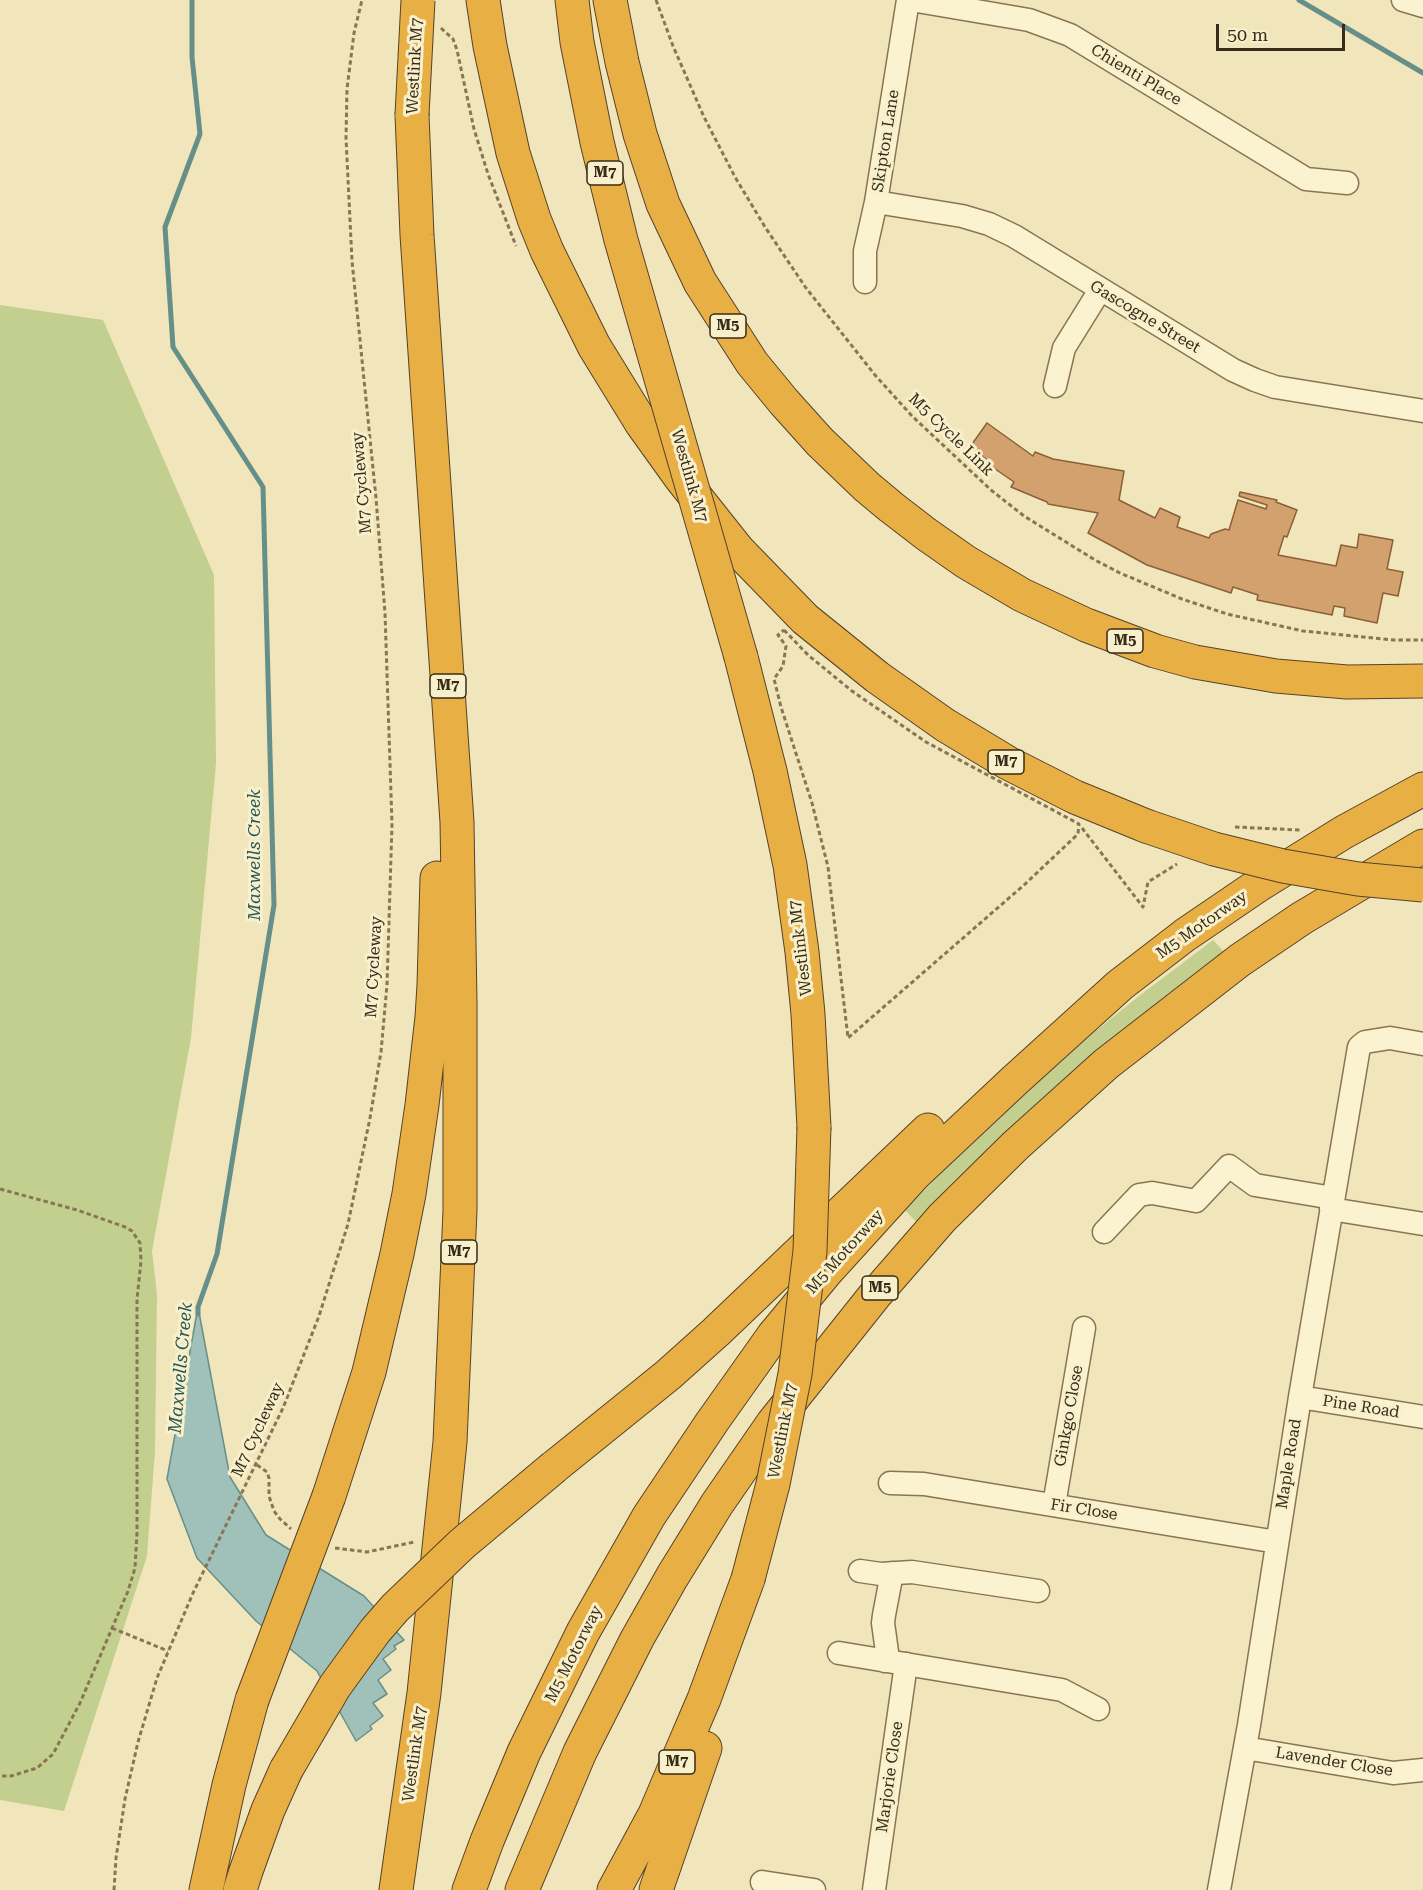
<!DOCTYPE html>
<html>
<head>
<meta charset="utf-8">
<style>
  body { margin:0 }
  #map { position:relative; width:1423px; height:1890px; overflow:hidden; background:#f1e6bb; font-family:"Roboto Serif",serif }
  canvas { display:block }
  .scale { position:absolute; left:1216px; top:24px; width:129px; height:27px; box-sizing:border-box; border:3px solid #372b1a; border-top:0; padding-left:8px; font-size:18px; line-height:21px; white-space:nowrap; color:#372b1a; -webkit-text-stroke:4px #f8efcb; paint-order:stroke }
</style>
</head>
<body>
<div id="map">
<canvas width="1423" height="1890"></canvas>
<div class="scale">50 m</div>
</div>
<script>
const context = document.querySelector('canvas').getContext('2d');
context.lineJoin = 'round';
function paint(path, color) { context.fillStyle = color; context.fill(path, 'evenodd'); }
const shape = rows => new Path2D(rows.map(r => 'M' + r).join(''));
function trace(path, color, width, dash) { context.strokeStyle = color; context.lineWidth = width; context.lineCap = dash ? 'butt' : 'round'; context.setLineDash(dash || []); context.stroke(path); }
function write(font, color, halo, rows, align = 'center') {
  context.font = font + ' "Roboto Serif",serif'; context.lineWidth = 6; context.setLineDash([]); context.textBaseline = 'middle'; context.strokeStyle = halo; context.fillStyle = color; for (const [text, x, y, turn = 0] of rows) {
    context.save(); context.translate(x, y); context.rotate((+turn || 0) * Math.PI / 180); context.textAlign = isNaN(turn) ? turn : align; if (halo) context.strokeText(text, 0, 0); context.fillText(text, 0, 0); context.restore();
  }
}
const green = shape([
  [0,305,103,320,214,575,216,763,191,1038,152,1251,157,1295,155,1451,147,1556,64,1811,0,1800],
  [1213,940,1226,954,918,1224,905,1210,991,1122,1066,1055,1139,996]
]);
const water = shape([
  [198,1307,230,1477,266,1535,364,1596,404,1640,394,1646,396,1649,383,1659,391,1670,378,1680,387,1694,373,1703,383,1716,370,1726,372,1729,356,1741,317,1671,256,1621,197,1558,167,1479,198,1307]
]);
const stream = shape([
  [192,0,192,57,200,134,165,227,173,347,263,487,274,905,217,1254,198,1307,198,1314],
  [1299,0,1423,73]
]);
const building = shape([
  [987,423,1033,456,1035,452,1053,459,1124,471,1119,500,1155,518,1160,508,1180,517,1177,527,1209,538,1211,534,1225,529,1229,530,1238,500,1266,509,1267,505,1239,496,1240,492,1277,500,1276,502,1297,510,1287,537,1284,536,1278,555,1336,566,1341,545,1357,548,1359,534,1393,540,1387,569,1403,572,1398,596,1383,593,1377,623,1344,616,1345,608,1334,606,1332,615,1257,600,1258,595,1233,587,1231,593,1147,565,1088,533,1098,513,1048,504,1047,502,1011,487,1014,482,985,462,986,459,970,447,987,423]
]);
const path = shape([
  [656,0,673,46,704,117,735,177,765,227,806,288,875,375,912,416,991,490,1024,516,1095,560,1120,573,1182,599,1227,614,1303,631,1394,640,1423,640],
  [441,28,453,39,457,50,474,129,488,174,516,246],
  [784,630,808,655,852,691,926,742,1079,824,1078,834,1024,885,848,1038,828,867,812,803,781,707,774,679,783,666,786,646,778,635,784,630],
  [1235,827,1300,830],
  [1082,828,1143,907,1148,882,1177,864],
  [0,1189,77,1210,125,1227,132,1231,140,1243,141,1261,137,1299,137,1533,135,1568,128,1591,80,1703,53,1754,37,1768,11,1776,0,1776],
  [257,1465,267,1472,269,1478,269,1496,274,1511,280,1519,291,1529],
  [335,1548,367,1552,414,1542],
  [112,1628,168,1651],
  [114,1890,116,1858,125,1799,138,1742,157,1678,193,1593,283,1408,319,1316,348,1224,370,1118,381,1052,387,985,392,824,385,613,376,498,352,261,346,138,347,89,354,33,362,0]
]);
const minor = shape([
  [911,0,1029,20,1070,35,1306,179,1347,183],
  [1403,0,1423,6],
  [876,202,962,216,989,224,1014,236,1233,370,1255,380,1275,387,1423,411],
  [865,282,865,251,876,202,908,0],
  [1055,386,1064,348,1100,290],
  [1331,1209,1423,1224],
  [1104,1232,1139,1195,1152,1193,1196,1201,1229,1166,1255,1185,1333,1198],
  [1300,1397,1423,1417],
  [890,1483,924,1484,1277,1542],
  [1054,1505,1084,1328],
  [860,1571,881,1574,912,1572,1038,1591],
  [839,1653,1062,1690,1098,1709],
  [885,1661,887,1652,883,1623,884,1615,892,1573],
  [1245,1748,1393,1773,1423,1770],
  [762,1882,814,1890],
  [874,1890,906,1664],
  [1219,1890,1249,1725,1300,1397,1359,1047,1365,1042,1390,1038,1423,1044]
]);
const highway = shape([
  [483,0,490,46,513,153,534,219,547,251,594,346,642,424,680,477,738,550,805,619,877,677,945,725,1008,763,1075,797,1146,826],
  [572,0,577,42,597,142,621,240,651,344],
  [610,0,622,62,640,134,663,204,700,282,752,363,784,402,820,442,867,487,891,507,926,534,966,562,1022,595,1086,625,1155,651,1195,662,1276,676,1347,682,1423,681],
  [741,657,770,771,790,865,802,952,808,1014,814,1127],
  [554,1467,668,1375,716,1332,928,1130],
  [329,1496,369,1372,397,1254,409,1194,422,1105,432,1017,434,985,437,878],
  [206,1890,229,1785,252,1700],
  [240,1890,246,1871,268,1810,286,1770],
  [396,1890,424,1693,450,1442,460,1210,460,1003,457,822,417,235,412,115],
  [469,1890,487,1841,524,1752,583,1632,649,1516,712,1422,773,1336,826,1272,915,1174,1014,1081,1120,985,1185,935,1257,886,1344,832,1423,789],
  [522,1890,580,1752,637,1639,672,1577,717,1504,773,1423,875,1295,942,1218,1015,1146,1106,1064,1240,960,1302,918,1423,846],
  [614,1890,655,1814,683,1748,704,1699,748,1579],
  [656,1890,705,1748]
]);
const highwayBridge = shape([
  [412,115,418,0],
  [651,344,741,657],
  [1146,826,1214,849,1283,866,1358,879,1423,885],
  [748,1579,773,1484,795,1374,810,1251,814,1127],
  [252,1700,329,1496],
  [286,1770,335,1686,375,1631,395,1608,462,1544,554,1467]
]);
const shields = [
  [605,173,36],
  [728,326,36],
  [1125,641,36],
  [448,686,36],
  [1006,762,36],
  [459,1252,36],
  [880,1288,36],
  [677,1762,36]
];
const shieldNames = [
  ["M7",605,173],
  ["M5",728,326],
  ["M5",1125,641],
  ["M7",448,686],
  ["M7",1006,762],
  ["M7",459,1252],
  ["M5",880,1288],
  ["M7",677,1762]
];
const streetNames = [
  ["Westlink M7",415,66,-87],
  ["Chienti Place",1136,75,31],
  ["Skipton Lane",886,141,-81],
  ["Gascogne Street",1145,317,31],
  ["M5 Cycle Link",951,435,44],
  ["Westlink M7",689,476,74],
  ["M7 Cycleway",362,483,-95],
  ["M5 Motorway",1202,925,-35],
  ["Westlink M7",801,948,-97],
  ["M7 Cycleway",374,967,-87],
  ["M5 Motorway",845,1252,-48],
  ["Pine Road",1361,1407,9],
  ["Ginkgo Close",1069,1416,-80],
  ["M7 Cycleway",258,1430,-65],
  ["Westlink M7",783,1431,-79],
  ["Maple Road",1289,1464,-81],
  ["Fir Close",1084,1510,9],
  ["M5 Motorway",574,1654,-63],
  ["Westlink M7",415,1754,-82],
  ["Lavender Close",1334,1762,9],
  ["Marjorie Close",890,1777,-82]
];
const waterNames = [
  ["Maxwells Creek",255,855,-90],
  ["Maxwells Creek",181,1368,-85]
];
paint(green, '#c2cf8f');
paint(water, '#a0c1ba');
trace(water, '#678f89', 1.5);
trace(stream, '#678f89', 5);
paint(building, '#d2a16e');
trace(building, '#8a6038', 1.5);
trace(minor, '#897554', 25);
trace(highway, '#564229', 35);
trace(path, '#897554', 3, [4.5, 3]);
trace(minor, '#fbf2cf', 22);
trace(highway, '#e8af44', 33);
trace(highwayBridge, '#564229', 35, []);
trace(highwayBridge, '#e8af44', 33);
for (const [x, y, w] of shields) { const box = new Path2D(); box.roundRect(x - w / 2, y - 12, w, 24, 4.5); context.fillStyle = '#f8efcb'; context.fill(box); trace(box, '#372b1a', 1.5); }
write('bold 15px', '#372b1a', null, shieldNames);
write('16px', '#372b1a', '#f8efcb', streetNames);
write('italic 18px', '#285758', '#f8efcb', waterNames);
</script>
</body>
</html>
